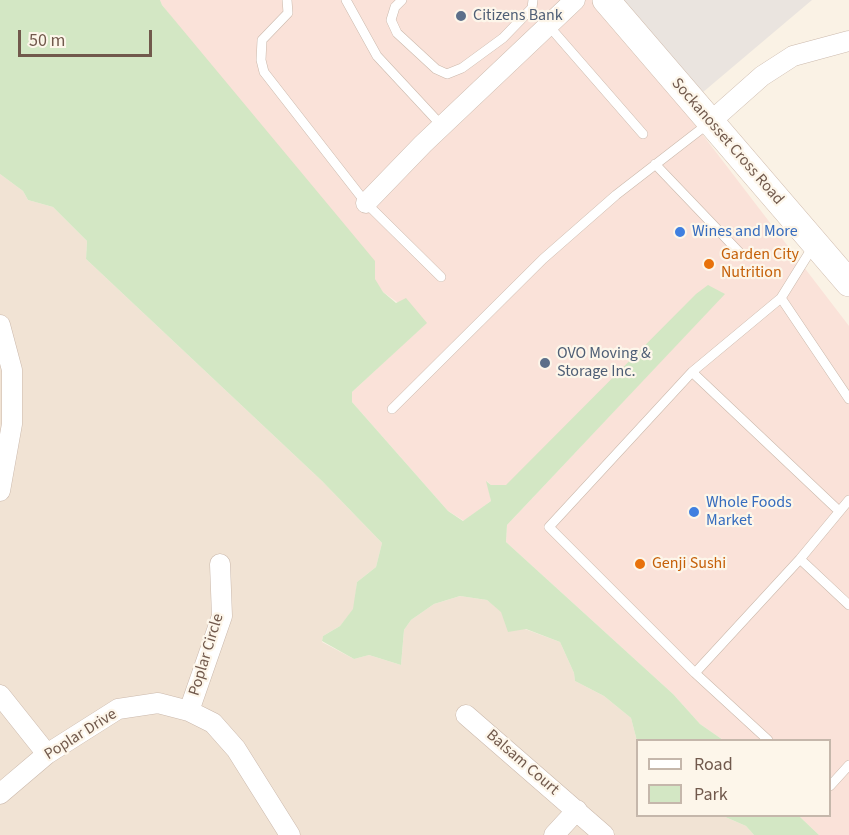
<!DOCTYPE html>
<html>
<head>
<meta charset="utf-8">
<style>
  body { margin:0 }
  #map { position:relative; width:849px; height:835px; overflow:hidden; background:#faf2e5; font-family:"Source Sans 3",sans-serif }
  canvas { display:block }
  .legend { position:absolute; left:636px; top:739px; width:195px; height:78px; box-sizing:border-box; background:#fdf6ea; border:2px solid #c5b7ab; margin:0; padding:8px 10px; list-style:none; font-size:18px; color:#71594c }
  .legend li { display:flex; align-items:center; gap:12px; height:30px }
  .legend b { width:30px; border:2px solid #c5b7ab }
  .scale { position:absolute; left:18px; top:30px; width:134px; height:27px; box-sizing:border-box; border:3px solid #71594c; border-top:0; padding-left:8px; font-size:18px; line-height:21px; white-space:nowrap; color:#71594c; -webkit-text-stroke:4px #fdf6ea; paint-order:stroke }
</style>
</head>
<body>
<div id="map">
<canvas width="849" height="835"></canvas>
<ul class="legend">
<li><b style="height:8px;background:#fff"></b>Road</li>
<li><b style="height:16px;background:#d3e7c4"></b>Park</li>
</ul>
<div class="scale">50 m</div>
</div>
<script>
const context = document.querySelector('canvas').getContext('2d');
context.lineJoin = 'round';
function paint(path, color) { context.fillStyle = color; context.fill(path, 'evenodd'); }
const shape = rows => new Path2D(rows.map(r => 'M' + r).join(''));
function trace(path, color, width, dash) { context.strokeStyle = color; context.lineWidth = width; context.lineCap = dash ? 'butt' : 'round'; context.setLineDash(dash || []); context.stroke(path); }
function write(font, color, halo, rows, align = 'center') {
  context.font = font + ' "Source Sans 3",sans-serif'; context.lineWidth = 4.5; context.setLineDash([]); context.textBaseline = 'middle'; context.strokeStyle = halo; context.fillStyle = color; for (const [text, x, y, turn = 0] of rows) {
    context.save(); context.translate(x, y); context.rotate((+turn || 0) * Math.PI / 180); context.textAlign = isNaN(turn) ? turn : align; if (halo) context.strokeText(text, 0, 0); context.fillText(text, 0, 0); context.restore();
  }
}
const residential = shape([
  [0,174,23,191,28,200,53,207,87,241,86,259,322,481,382,543,376,567,357,582,354,609,340,626,323,636,322,642,354,659,369,655,401,665,404,630,411,620,434,604,460,596,487,600,525,629,560,642,574,673,575,681,604,696,631,718,637,741,638,816,723,816,746,826,754,835,0,835]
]);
const commercial = shape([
  [160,0,597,0,683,109,849,326,849,835,819,835,799,816,830,816,830,740,723,740,700,724,673,694,506,542,507,525,724,294,543,449,506,486,491,485,487,481,491,501,464,521,448,511,352,402,352,392,426,323,383,292,162,5]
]);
const industrial = shape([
  [597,0,812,0,683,109]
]);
const green = shape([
  [0,0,160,0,162,5,375,261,375,279,383,292,396,303,406,298,427,323,352,392,352,402,448,511,463,521,491,501,486,481,491,485,506,485,696,294,708,285,725,294,507,525,506,542,673,694,700,724,723,740,637,741,631,718,604,696,575,681,574,673,560,642,526,629,508,632,501,612,487,600,460,596,434,604,411,620,404,630,401,665,369,655,354,659,322,641,323,636,340,626,353,609,357,582,376,567,382,543,322,481,86,259,87,241,53,207,28,200,23,191,0,174],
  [723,816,799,816,819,835,754,835,746,826]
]);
const lane = shape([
  [287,0,288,13,262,40,261,60,264,72,366,203,441,277],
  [346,0,377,56,442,126],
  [402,0,395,7,391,20,397,33,436,69,447,74,462,68,503,38,532,8,533,0],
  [548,25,643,134],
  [655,164,740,253],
  [781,298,814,245],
  [692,372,549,527,695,673],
  [392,409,543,259,616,195,709,123],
  [849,500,800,559,849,605],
  [839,511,692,372,781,298,849,399],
  [768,740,695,673,800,559],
  [830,786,849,765]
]);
const street = shape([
  [709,123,762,76,793,56,849,41],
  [366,203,423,144,575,0],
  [0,325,12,370,12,424,0,491],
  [0,695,47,754],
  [189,711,222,616,220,564],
  [466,715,604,835],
  [0,794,47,754,118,709,158,703,189,711,213,723,236,749,290,835],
  [554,835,577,810]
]);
const secondary = shape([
  [606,0,849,283]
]);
const markers = [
  [461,16,6,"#5c6f8a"],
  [680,232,6,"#3f7fe0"],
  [709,264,6,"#e8710a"],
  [545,363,6,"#5c6f8a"],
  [694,512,6,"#3f7fe0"],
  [640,564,6,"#e8710a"]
];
const serviceNames = [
  ["Citizens Bank",473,16],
  ["OVO Moving &",557,354],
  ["Storage Inc.",557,372]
];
const streetNames = [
  ["Sockanosset Cross Road",727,142,49],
  ["Poplar Circle",207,655,-73],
  ["Poplar Drive",81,735,-32],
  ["Balsam Court",522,763,41]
];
const shopNames = [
  ["Wines and More",692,232],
  ["Whole Foods",706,503],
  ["Market",706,521]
];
const foodNames = [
  ["Garden City",721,255],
  ["Nutrition",721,273],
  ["Genji Sushi",652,564]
];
paint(residential, '#f1e3d4');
paint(commercial, '#fae2d9');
paint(industrial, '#eae4df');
paint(green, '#d3e7c4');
trace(lane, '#cbb9ac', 10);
trace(street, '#cbb9ac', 21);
trace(secondary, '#cfbbac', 28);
trace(lane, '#fff', 9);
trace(street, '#fff', 20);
trace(secondary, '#fff', 27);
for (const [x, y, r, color] of markers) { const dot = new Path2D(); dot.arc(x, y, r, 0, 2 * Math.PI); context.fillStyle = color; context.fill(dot); trace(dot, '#fdf6ea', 2); }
write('16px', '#4e5e75', '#fdf6ea', serviceNames, 'left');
write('16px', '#71594c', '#fdf6ea', streetNames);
write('16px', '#366cbe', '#fdf6ea', shopNames, 'left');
write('16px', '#c56008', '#fdf6ea', foodNames, 'left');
</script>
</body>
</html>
